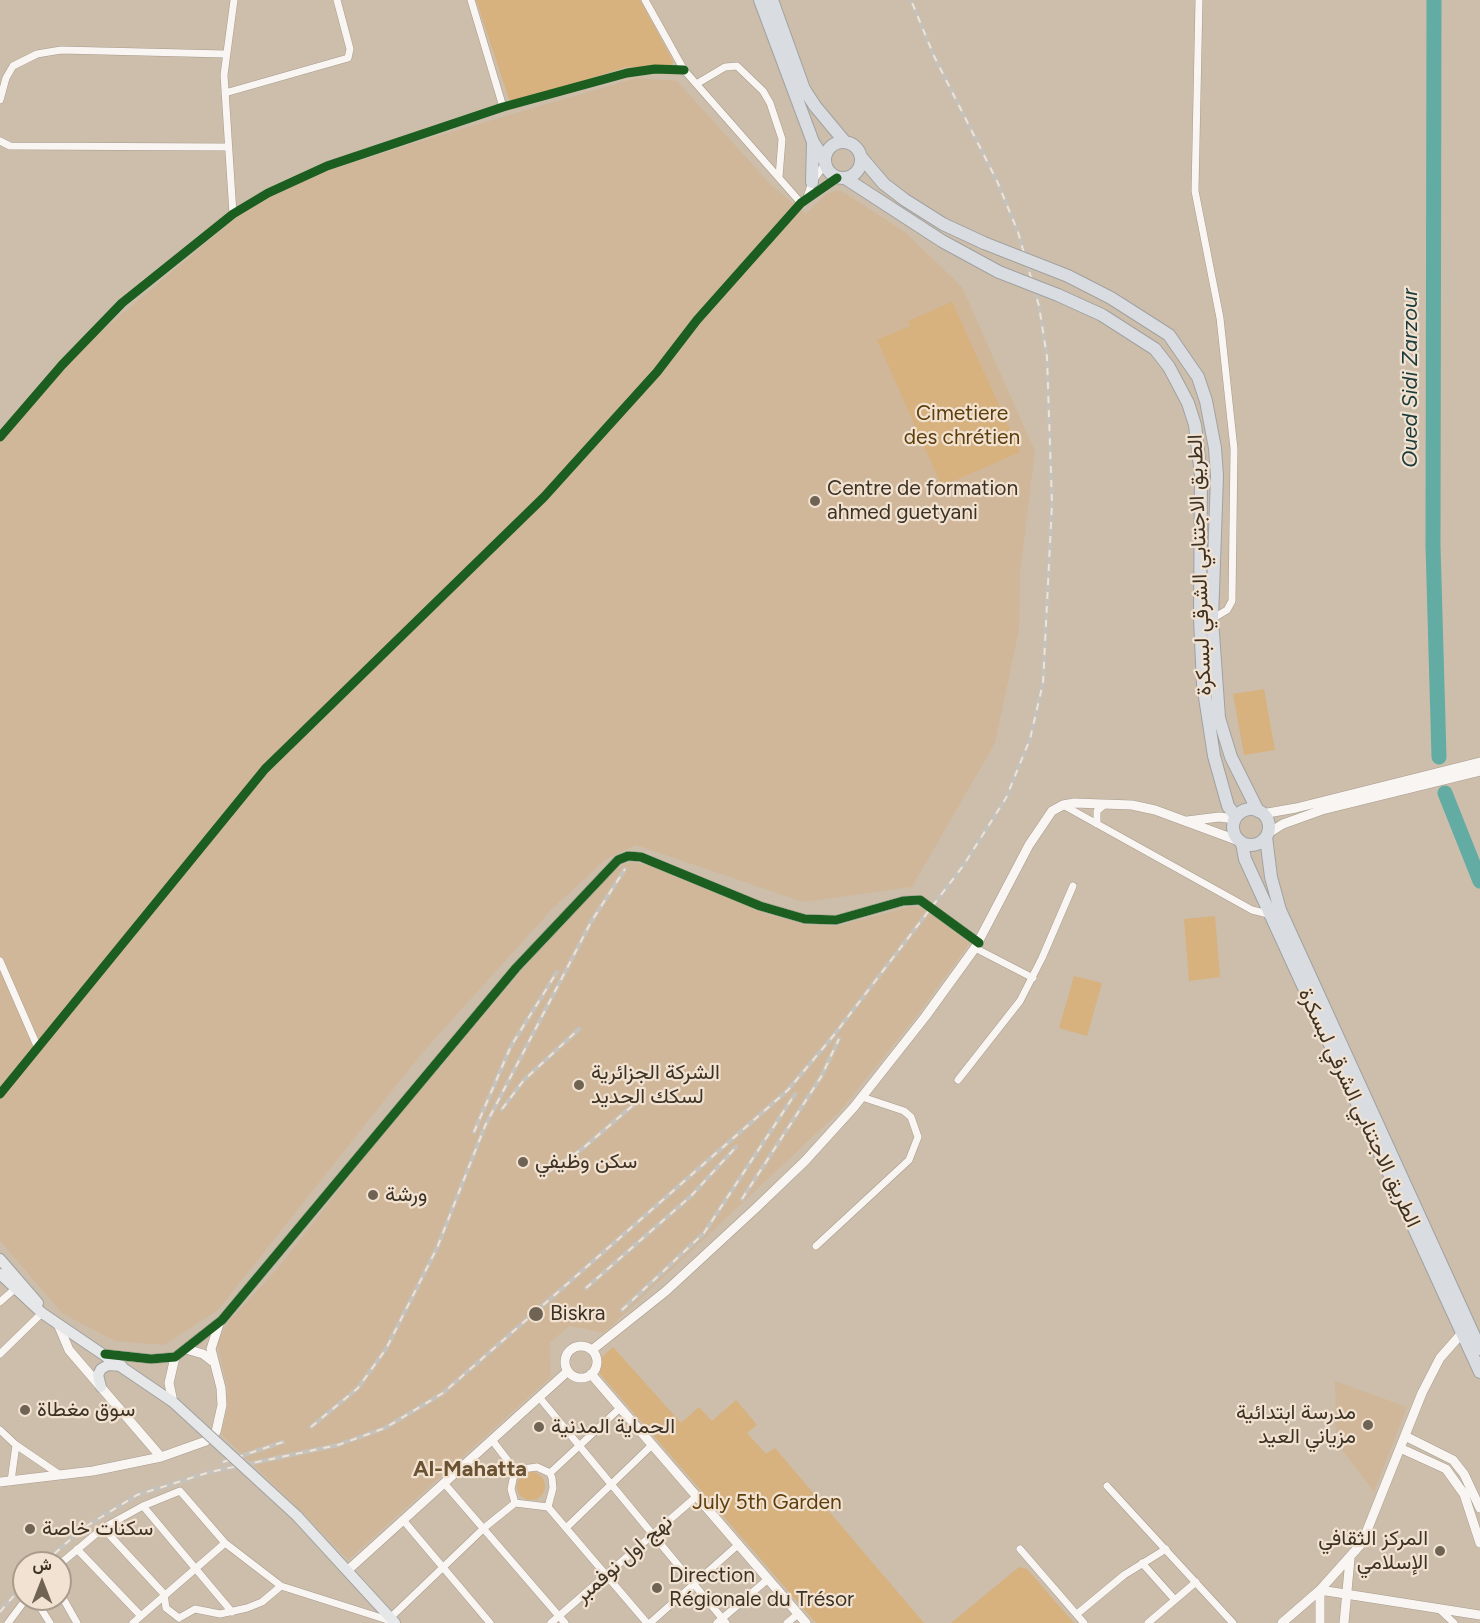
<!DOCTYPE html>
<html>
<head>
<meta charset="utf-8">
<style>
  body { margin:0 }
  #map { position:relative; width:1480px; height:1623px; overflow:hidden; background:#cdbeab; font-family:Figtree,Vazirmatn,sans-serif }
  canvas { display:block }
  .north { position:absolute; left:12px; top:1551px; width:60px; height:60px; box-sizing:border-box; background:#f1e2d1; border:2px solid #a99c8c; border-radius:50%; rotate:0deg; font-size:16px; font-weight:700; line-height:24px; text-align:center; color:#3d3224 }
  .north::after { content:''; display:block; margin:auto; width:21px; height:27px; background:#6f6353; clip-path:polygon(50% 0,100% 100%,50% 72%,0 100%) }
</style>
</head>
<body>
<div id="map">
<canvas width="1480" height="1623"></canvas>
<div class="north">ش</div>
</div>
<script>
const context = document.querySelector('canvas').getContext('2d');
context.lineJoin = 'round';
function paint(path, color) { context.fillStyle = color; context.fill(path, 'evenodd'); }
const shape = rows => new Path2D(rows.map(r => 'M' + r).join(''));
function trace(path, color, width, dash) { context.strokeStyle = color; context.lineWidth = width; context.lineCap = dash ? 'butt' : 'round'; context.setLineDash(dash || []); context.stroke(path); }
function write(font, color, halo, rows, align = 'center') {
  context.font = font + ' Figtree,Vazirmatn,sans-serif'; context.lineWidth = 4.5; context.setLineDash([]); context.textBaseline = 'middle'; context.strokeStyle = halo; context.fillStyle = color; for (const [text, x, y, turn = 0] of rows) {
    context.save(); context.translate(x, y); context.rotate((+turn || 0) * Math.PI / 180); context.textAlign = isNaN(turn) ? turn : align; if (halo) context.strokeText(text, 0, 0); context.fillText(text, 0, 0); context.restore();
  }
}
const built = shape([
  [636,78,677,81,771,185,806,214,827,193,840,190,905,232,962,287,1035,451,1020,573,1019,630,995,743,912,887,803,902,636,845,605,860,553,908,422,1053,218,1310,164,1345,115,1341,63,1314,0,1241,0,441,72,356,257,200,312,176,434,137],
  [630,862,647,865,766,914,807,925,838,926,908,907,921,907,970,943,915,1018,840,1111,604,1333,569,1326,550,1343,551,1377,348,1560,302,1512,221,1434,227,1412,227,1387,217,1343,228,1322,278,1268,366,1155,520,972,615,870],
  [1335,1381,1407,1407,1374,1492,1336,1442]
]);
const green = shape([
  [476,0,640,0,673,61,672,67,627,67,513,102,509,99],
  [952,302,1020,452,942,486,877,340,910,326,908,321],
  [1264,689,1275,750,1244,755,1233,694],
  [1215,916,1220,977,1189,981,1184,919],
  [1074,976,1102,983,1087,1036,1059,1028],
  [613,1347,681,1423,699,1407,712,1421,736,1400,757,1425,747,1433,766,1454,775,1448,924,1623,816,1623,600,1374,601,1358],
  '517 1486a14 14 0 1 1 28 0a14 14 0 1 1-28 0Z',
  [1019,1567,1027,1569,1074,1623,951,1623]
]);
const river = shape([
  [1434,0,1433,545,1439,757],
  [1445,793,1480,881]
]);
const street = shape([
  [471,0,503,107],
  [645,0,684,70,801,203],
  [1199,0,1195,191,1220,318,1234,449,1232,601,1227,610,1212,619],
  [698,83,725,67,737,66,763,91,770,103,782,139,779,177],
  [225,93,348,58,350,49,337,0],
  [0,100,6,78,13,66,37,54,61,50,225,54],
  [0,141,10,146,228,147],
  [807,197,812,182,825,164],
  [233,214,224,75,234,0],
  [0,437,62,365,122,303,233,214,268,193,327,166,503,107,627,73,655,69,684,70],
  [1063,805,1252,910,1272,915],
  [1097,824,1097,811,1105,804],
  [975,948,1033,978],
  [0,961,38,1048],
  [958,1080,1020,1001,1042,958,1073,886],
  [0,1094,265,769,544,497,657,372,697,320,801,203,837,178],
  [816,1246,909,1160,918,1137,911,1117,904,1111,862,1097],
  [0,1302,17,1287],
  [0,1354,43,1312],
  [539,1397,726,1623],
  [0,1430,16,1445,60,1475],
  [492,1440,515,1470],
  [537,1467,550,1473,552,1478,553,1488,548,1507,515,1503,511,1489,515,1470,537,1467],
  [550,1473,620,1408],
  [11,1481,16,1445],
  [444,1483,565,1623],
  [1107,1486,1233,1623],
  [143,1506,232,1612],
  [548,1507,647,1623],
  [403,1520,490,1623],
  [567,1527,652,1445],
  [103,1528,164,1594,166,1608,179,1618],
  [77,1549,140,1615],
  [1020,1549,1084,1623],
  [1142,1563,1175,1600],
  [60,1564,103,1528,143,1506,180,1491,225,1543,281,1586,388,1620],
  [60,1593,77,1623],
  [35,1599,50,1623],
  [1438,1608,1454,1623],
  [1077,1614,1124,1575,1166,1549],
  [179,1618,195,1609,220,1614,247,1608,262,1602,281,1586],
  [389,1619,484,1528,515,1503],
  [8,1623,26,1599],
  [133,1623,225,1543],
  [551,1623,697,1496],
  [650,1623,739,1544],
  [717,1623,768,1579],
  [787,1623,798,1614],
  [1148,1623,1196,1582]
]);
const secondary = shape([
  [1262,814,1296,808,1480,762],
  [1187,821,1219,817,1235,819],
  [1267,834,1283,824,1322,810,1480,771],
  [58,1324,69,1350,161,1457],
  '565 1362a16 16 0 1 1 32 0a16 16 0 1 1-32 0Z',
  [186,1349,203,1354,212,1361],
  [592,1350,666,1291,756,1208,805,1161,854,1107,925,1017,975,948,1029,845,1052,811,1063,805,1074,803,1132,805,1155,810,1239,841],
  [105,1354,151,1359,175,1357,222,1320,516,968,618,860,628,856,641,857,760,906,805,919,836,920,903,901,920,900,979,943],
  [591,1374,806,1623],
  [173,1402,169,1383,175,1357],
  [1405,1436,1453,1460,1464,1474,1480,1508],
  [1400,1448,1446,1469,1464,1494,1480,1543],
  [0,1482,93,1471,161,1457,206,1441,216,1432,222,1405,221,1388,211,1349,219,1324],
  [348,1570,568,1371],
  [1282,1623,1320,1590,1480,1615],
  [1320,1623,1320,1590,1362,1543,1422,1393,1440,1358,1462,1333],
  [1344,1623,1350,1559]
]);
const primary = shape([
  [0,1259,38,1303],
  [0,1274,42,1313,173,1402],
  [101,1387,98,1375,101,1369,108,1365,122,1366],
  [297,1516,395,1623]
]);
const highway = shape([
  [760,0,813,142,825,161],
  [772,0,804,89,815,106,845,142],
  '825 160a18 18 0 1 1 36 0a18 18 0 1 1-36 0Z',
  [861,157,884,184,905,200,943,224,984,243],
  [845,178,942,241,999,272],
  [812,182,813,143],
  [1068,276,1111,298,1169,335,1198,377,1206,401,1215,448,1217,476,1212,619,1219,718,1231,757,1258,811],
  [1058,295,1102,315,1155,349,1169,367,1188,403,1195,425,1201,475,1200,618,1203,684,1214,756,1228,806,1236,817],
  '1233 827a18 18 0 1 1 36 0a18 18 0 1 1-36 0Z',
  [1266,837,1271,877,1280,910,1480,1349],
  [1242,843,1245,859,1480,1372]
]);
const rail = shape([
  [502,1109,524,1080,579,1029],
  [474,1132,511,1046,557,972],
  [550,1171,582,1149,638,1101],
  [742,1199,821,1077,839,1039],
  [586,1288,691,1196,736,1147],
  [622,1310,704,1233,795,1094],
  [311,1427,358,1388,386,1349,437,1248,485,1126,591,922,625,869],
  [223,1462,283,1442],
  [44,1563,82,1529,137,1495,210,1472,338,1445,385,1428,443,1393,788,1090,834,1035,963,866,1006,798,1030,739,1043,683,1052,504,1047,357,1039,306,1018,232,997,181,934,56,911,0],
  [0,1612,24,1584]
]);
const primaryBridge = shape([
  [173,1402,297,1516]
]);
const highwayBridge = shape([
  [984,243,1068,276],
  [999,272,1058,295]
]);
const cycleway = shape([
  [0,437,62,365,122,303,233,214,268,193,327,166,503,107,627,73,655,69,684,70],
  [0,1094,265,769,544,497,657,372,697,320,801,203,837,178],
  [105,1354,151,1359,175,1357,222,1320,516,968,618,860,628,856,641,857,760,906,805,919,836,920,903,901,920,900,979,943]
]);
const markers = [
  [815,501,6,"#6f6353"],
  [579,1085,6,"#6f6353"],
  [523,1162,6,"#6f6353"],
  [373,1195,6,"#6f6353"],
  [536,1314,8,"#6f6353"],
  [25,1410,6,"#6f6353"],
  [1368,1425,6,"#6f6353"],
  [539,1427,6,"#6f6353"],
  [30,1529,6,"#6f6353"],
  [1440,1551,6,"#6f6353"],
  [657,1588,6,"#6f6353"]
];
const parkNames = [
  ["Cimetiere",962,414],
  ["des chrétien",962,438],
  ["July 5th Garden",767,1503]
];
const poiNames = [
  ["Centre de formation",827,489],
  ["ahmed guetyani",827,513],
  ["الشركة الجزائرية",591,1073],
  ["لسكك الحديد",591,1097],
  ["سكن وظيفي",535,1162],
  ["ورشة",385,1195],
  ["Biskra",550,1314],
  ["سوق مغطاة",37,1410],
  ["مدرسة ابتدائية",1356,1413,"right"],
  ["مزياني العيد",1356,1437,"right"],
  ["الحماية المدنية",551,1427],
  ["سكنات خاصة",42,1529],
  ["المركز الثقافي",1428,1539,"right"],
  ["الإسلامي",1428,1563,"right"],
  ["Direction",669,1576],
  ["Régionale du Trésor",669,1600]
];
const streetNames = [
  ["الطريق الاجتنابي الشرقي لبسكرة",1200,565,-92],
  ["الطريق الاجتنابي الشرقي لبسكرة",1359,1108,65],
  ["نهج اول نوفمبر",624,1559,-41]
];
const waterNames = [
  ["Oued Sidi Zarzour",1411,378,-90]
];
const neighbourhoodNames = [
  ["Al-Mahatta",470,1470]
];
paint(built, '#d0b799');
paint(green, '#d7b17e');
trace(river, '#63aca4', 15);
trace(street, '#a69b8c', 8);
trace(secondary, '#a69b8c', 10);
trace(primary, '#a1a1a0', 12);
trace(highway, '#a1a1a0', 14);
trace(street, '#f8f5f2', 7);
trace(secondary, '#f8f5f2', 9);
trace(primary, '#e5e7e9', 10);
trace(highway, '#d9dde2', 12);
trace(rail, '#c5c1bb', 4.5);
trace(rail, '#f1e2d1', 2, [7]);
trace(primaryBridge, '#a1a1a0', 12, []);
trace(highwayBridge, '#a1a1a0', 14, []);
trace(primaryBridge, '#e5e7e9', 10);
trace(highwayBridge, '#d9dde2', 12);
trace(cycleway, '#1b5e20', 9);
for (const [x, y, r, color] of markers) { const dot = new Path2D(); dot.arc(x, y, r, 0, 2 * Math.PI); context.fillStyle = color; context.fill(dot); trace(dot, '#f1e2d1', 2); }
write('21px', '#5e3e0b', '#f1e2d1', parkNames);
write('21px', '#3d3224', '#f1e2d1', poiNames, 'left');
write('21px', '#3d3224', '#f1e2d1', streetNames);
write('italic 22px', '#1a3b3a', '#f1e2d1', waterNames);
write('bold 22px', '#6a5233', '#f1e2d1', neighbourhoodNames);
</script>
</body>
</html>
